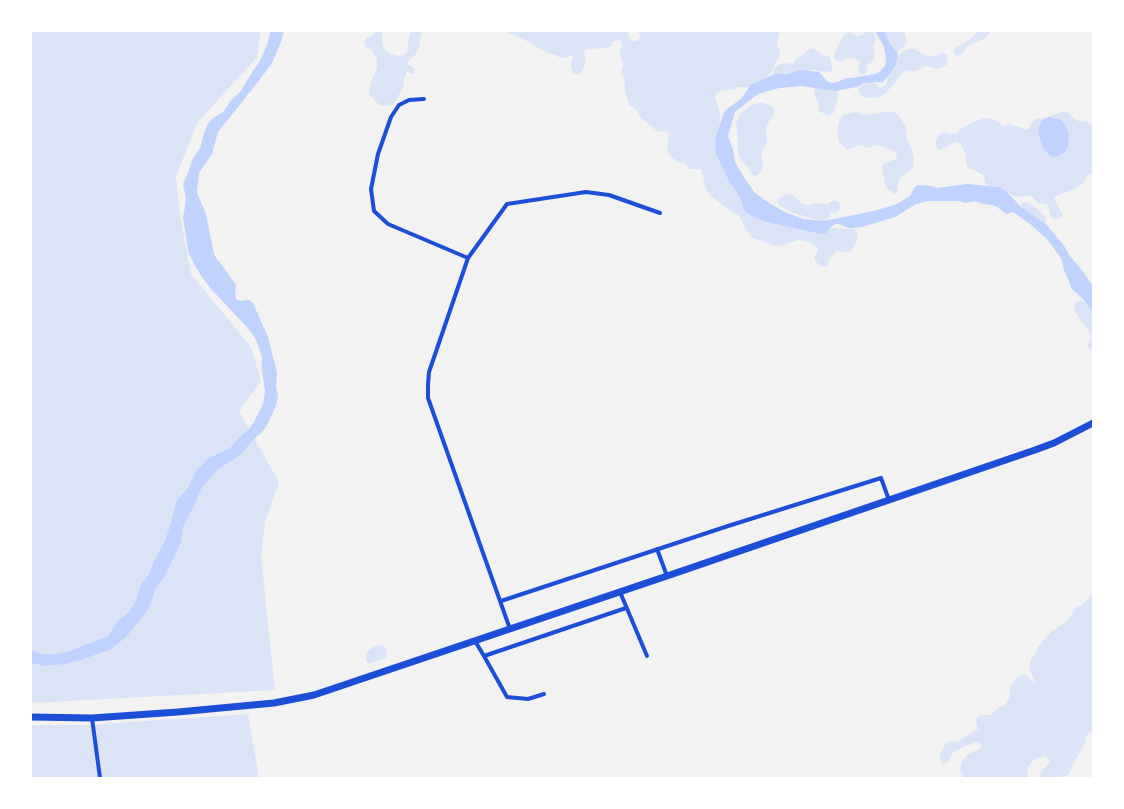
<!DOCTYPE html>
<html>
<head>
<meta charset="utf-8">
<style>
  body { margin:0 }
  #map { position:relative; width:1124px; height:809px; overflow:hidden; background:#f2f2f2; font-family:"Source Sans 3",sans-serif }
  canvas { display:block }
  .frame { position:absolute; inset:0; border:32px solid #fff; pointer-events:none }
</style>
</head>
<body>
<div id="map">
<canvas width="1124" height="809"></canvas>
<div class="frame"></div>
</div>
<script>
const context = document.querySelector('canvas').getContext('2d');
context.lineJoin = 'round';
function paint(path, color) { context.fillStyle = color; context.fill(path, 'evenodd'); }
const shape = rows => new Path2D(rows.map(r => 'M' + r).join(''));
function trace(path, color, width, dash) { context.strokeStyle = color; context.lineWidth = width; context.lineCap = dash ? 'butt' : 'round'; context.setLineDash(dash || []); context.stroke(path); }
const green = shape([
  [31,31,261,31,257,57,197,123,176,177,181,221,191,274,251,347,261,381,239,411,279,482,265,522,261,556,275,690,31,703],
  [376,31,382,31,382,43,383,47,386,51,390,54,399,56,404,55,407,52,409,38,411,31,424,31,421,34,419,48,415,55,408,61,408,65,412,66,415,70,413,74,409,73,406,71,406,75,404,79,403,88,396,100,393,104,389,106,384,106,379,105,373,98,370,95,369,90,373,76,377,68,377,59,372,52,371,48,368,49,365,46,364,42,366,38,374,34],
  [504,31,628,31,629,37,632,41,636,41,640,39,640,34,637,31,780,31,777,43,780,52,779,57,768,77,753,85,748,87,739,87,735,89,717,92,715,96,720,114,720,123,718,132,742,183,801,229,805,231,827,231,831,228,836,228,840,229,854,229,857,233,857,240,853,248,850,252,846,253,837,251,830,258,827,267,822,267,815,261,814,256,817,253,818,248,806,241,797,240,784,245,775,246,753,238,747,231,741,219,738,215,726,208,709,194,705,186,702,172,700,169,690,169,684,163,679,163,671,157,668,153,667,148,669,135,667,131,658,132,641,118,637,110,629,105,625,91,625,82,621,72,623,64,620,55,620,50,622,46,621,41,617,40,613,42,611,47,607,48,589,49,584,51,586,60,585,64,581,73,577,75,573,73,571,68,571,63,574,55,565,58,560,58,556,55,547,53,527,41],
  [870,31,874,34,876,38,873,47,875,56,874,60,867,66,867,71,864,75,860,74,858,69,860,60,846,58,843,61,838,61,834,59,834,54,844,34,849,32,857,36,862,35,866,32],
  [883,31,904,31,907,43,904,47,900,49,894,56],
  [978,31,991,31,984,39,971,44,967,47,962,54,957,56,953,53,954,49,957,46,972,38,973,36],
  [814,48,821,54,830,57,832,66,832,71,828,72,812,70,803,71,794,75,785,73,773,77,773,73,774,69,780,64,784,63,793,64,795,60,810,49],
  [908,49,912,49,917,50,924,55,929,56,938,55,941,53,944,53,948,56,946,65,939,69,925,66,917,70,912,71,908,70,904,72,885,94,877,98,868,98,863,97,859,94,858,89,861,86,869,82,873,82,880,88,884,86,887,83,887,78,890,74,896,67,897,58,900,54],
  [825,81,830,82,833,85,837,88,838,92,838,97,834,111,832,115,828,116,819,111,818,102,814,93,814,89,817,85],
  [758,103,763,103,772,106,775,110,774,114,766,126,767,144,762,152,761,156,763,160,763,165,762,169,760,173,756,176,752,175,748,167,741,161,739,157,738,152,738,138,736,124,739,116,742,112,750,106],
  [854,112,863,115,885,112,894,112,898,115,906,126,907,140,911,148,914,157,913,166,911,170,899,179,897,193,895,194,888,189,885,185,884,177,882,168,883,164,896,159,897,155,894,151,877,145,868,148,859,145,851,149,846,149,839,142,837,128,840,119,843,115],
  [1063,112,1067,112,1078,121,1087,122,1093,125,1093,141,1092,148,1093,151,1093,172,1088,175,1083,183,1076,189,1058,195,1054,198,1063,215,1060,218,1055,220,1051,217,1049,208,1046,204,1039,204,1032,197,1027,196,1018,197,986,185,984,176,976,171,968,168,966,163,966,155,960,143,955,141,947,147,939,150,936,146,935,142,939,134,944,132,952,134,957,133,960,129,976,121,985,118,990,118,995,120,1004,126,1008,124,1013,125,1028,130,1032,122,1036,119,1040,118,1044,121,1047,120,1050,116],
  [789,194,793,195,802,204,807,205,811,205,815,203,828,204,832,201,836,201,840,204,840,209,837,212,833,213,829,212,830,216,827,219,822,221,817,220,791,212,779,205,777,200,780,197],
  [1025,202,1030,203,1044,215,1046,219,1045,224,1023,209,1021,204],
  [1077,301,1082,301,1093,307,1093,350,1090,349,1087,346,1092,336,1076,314,1074,305],
  [1093,593,1093,731,1089,733,1086,737,1086,741,1078,756,1073,763,1072,768,1067,776,1051,778,1042,778,1040,777,1041,772,1050,762,1048,758,1044,756,1035,759,1028,766,1027,775,1028,778,964,778,960,770,962,761,968,754,980,749,981,744,977,742,968,745,955,751,952,754,948,762,943,764,940,760,939,756,946,743,951,741,956,742,960,740,978,729,976,720,978,716,982,715,991,715,997,708,1005,705,1011,696,1009,692,1011,685,1017,678,1021,675,1025,675,1029,677,1035,685,1035,681,1029,668,1031,659,1037,652,1037,648,1040,645,1045,638,1053,630,1065,623,1076,608,1084,603],
  [377,645,382,645,385,648,387,653,386,657,382,660,369,663,366,662,366,653,373,647],
  [248,714,259,778,31,778,31,725,86,725]
]);
const water = shape([
  [271,31,284,31,281,42,272,63,258,82,218,132,212,154,199,173,197,193,206,214,214,254,216,258,222,265,236,285,235,295,236,299,240,301,250,300,253,303,268,337,277,373,276,386,278,397,276,406,266,427,260,434,253,440,240,455,217,470,201,489,196,502,185,523,183,527,181,542,175,555,165,575,155,590,151,603,147,611,126,637,111,649,81,660,64,664,45,666,31,663,31,649,39,653,52,655,67,652,108,636,118,621,129,612,135,603,141,585,149,574,154,561,165,541,171,523,173,514,177,500,188,488,196,471,209,458,230,448,242,435,249,429,254,422,263,404,265,391,262,371,262,357,259,348,255,338,247,327,212,290,202,277,194,264,188,251,183,217,185,207,186,198,183,184,188,173,192,160,200,148,204,134,207,125,213,118,223,112,231,100,241,91,252,72,260,61,267,45],
  [875,31,884,31,890,44,898,54,896,65,891,73,882,83,878,82,864,83,857,87,835,91,802,86,779,88,758,94,735,112,728,136,733,149,735,162,744,177,754,192,769,203,785,212,803,219,823,221,874,211,897,204,910,196,914,188,918,185,932,186,937,188,967,184,999,187,1007,192,1021,207,1047,225,1065,247,1069,255,1081,269,1093,286,1093,313,1083,299,1072,289,1070,285,1069,281,1065,273,1061,258,1047,239,1030,224,1013,212,1006,214,997,207,992,205,982,204,976,201,965,203,959,201,928,201,916,204,895,217,862,227,853,228,848,228,839,224,835,224,831,227,826,233,821,234,763,221,749,214,745,211,740,197,729,181,716,154,715,145,716,136,724,112,727,109,742,98,750,85,775,74,788,74,801,70,819,72,828,82,833,83,838,82,846,78,852,78,875,74,879,72,885,66,886,57,884,47],
  [1049,117,1058,119,1062,121,1067,129,1069,133,1068,147,1066,151,1058,156,1053,157,1049,154,1043,148,1040,139,1038,130,1041,121,1045,118]
]);
const minor = shape([
  [424,99,409,100,399,105,391,117,378,154,371,189,374,211,388,224,468,258],
  [657,549,667,576],
  [620,592,647,656],
  [501,601,728,526,881,478,889,500],
  [510,629,428,398,428,385,429,372,468,258,507,204,586,192,609,195,660,213],
  [475,641,484,656,626,608],
  [484,656,507,697,528,699,544,694],
  [92,718,100,778]
]);
const primary = shape([
  [31,717,92,718,178,712,274,703,314,695,667,576,1035,450,1054,443,1093,423]
]);
paint(green, '#dbe4f7');
paint(water, '#bfd3fe');
trace(minor, '#1d4ed8', 4);
trace(primary, '#1d4ed8', 7);
</script>
</body>
</html>
